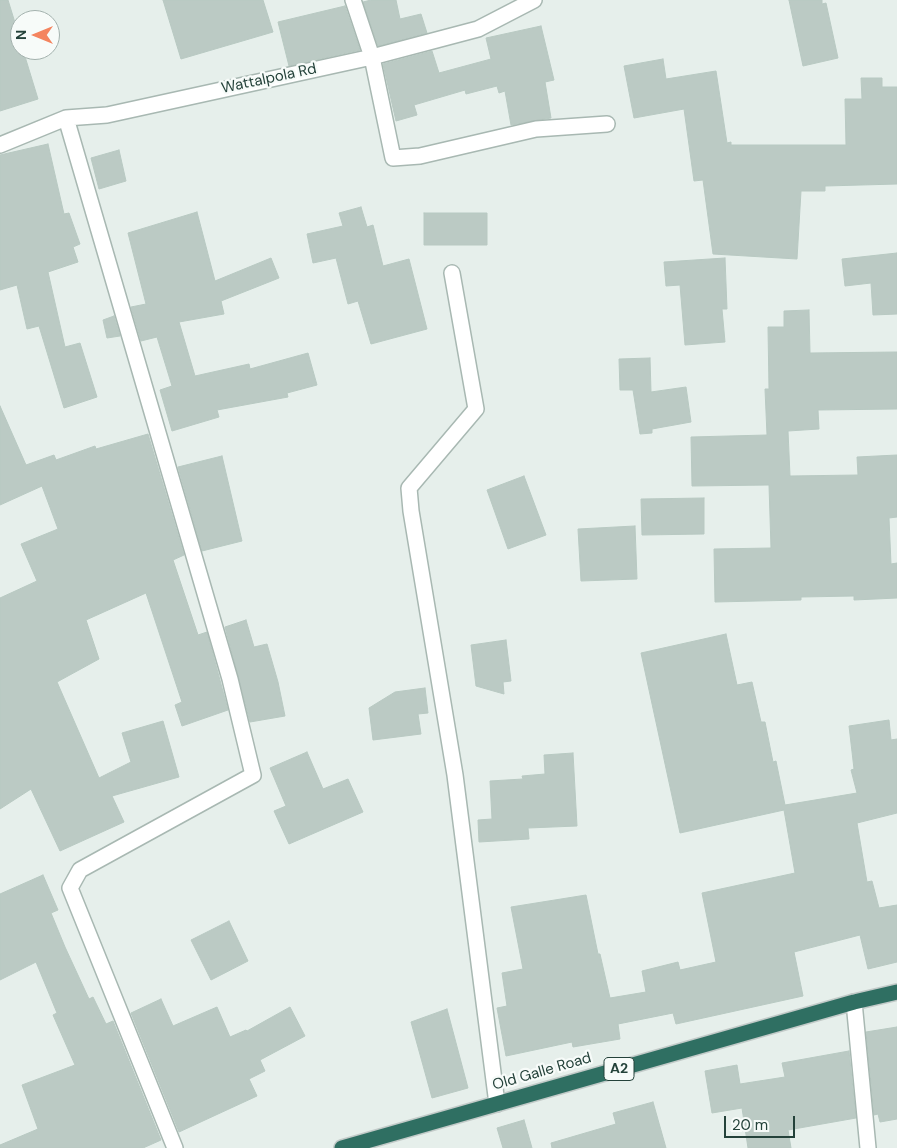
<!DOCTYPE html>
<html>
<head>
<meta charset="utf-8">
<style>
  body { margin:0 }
  #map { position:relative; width:897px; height:1148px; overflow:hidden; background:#e6efeb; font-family:"DM Sans",sans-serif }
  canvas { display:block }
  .north { position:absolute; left:10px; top:10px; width:50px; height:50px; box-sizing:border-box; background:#f7fbf9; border:1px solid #a3b1ad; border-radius:50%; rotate:270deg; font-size:14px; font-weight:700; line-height:20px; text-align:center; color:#24423a }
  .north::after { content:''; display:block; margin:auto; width:18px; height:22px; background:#f4845f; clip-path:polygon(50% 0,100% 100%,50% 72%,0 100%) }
  .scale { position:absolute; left:724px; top:1116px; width:71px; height:22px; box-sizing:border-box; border:2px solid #24423a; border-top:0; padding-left:6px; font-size:15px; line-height:18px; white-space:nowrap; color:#24423a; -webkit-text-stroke:4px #f7fbf9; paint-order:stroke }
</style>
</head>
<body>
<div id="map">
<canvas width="897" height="1148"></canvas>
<div class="north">N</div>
<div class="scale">20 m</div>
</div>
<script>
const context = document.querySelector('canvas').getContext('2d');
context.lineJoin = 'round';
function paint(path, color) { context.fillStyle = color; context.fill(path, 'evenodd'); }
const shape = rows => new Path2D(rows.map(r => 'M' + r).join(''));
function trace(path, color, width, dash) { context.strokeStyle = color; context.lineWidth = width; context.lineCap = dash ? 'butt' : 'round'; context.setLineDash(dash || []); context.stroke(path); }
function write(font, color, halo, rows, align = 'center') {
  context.font = font + ' "DM Sans",sans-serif'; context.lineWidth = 4.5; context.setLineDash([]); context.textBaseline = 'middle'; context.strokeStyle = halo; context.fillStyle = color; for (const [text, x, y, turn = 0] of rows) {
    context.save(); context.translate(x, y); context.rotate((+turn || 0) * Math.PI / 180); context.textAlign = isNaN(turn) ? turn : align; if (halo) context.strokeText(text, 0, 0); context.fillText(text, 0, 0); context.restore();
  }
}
const building = shape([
  [0,0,8,0,20,39,20,50,23,50,38,99,0,111,0,0],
  [163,0,263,0,273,32,181,59,163,0],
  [371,0,396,0,400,19,421,14,427,33,378,46,363,2,371,0],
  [789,0,822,0,822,4,826,3,838,58,803,66,789,0],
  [345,6,360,50,289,66,278,22,345,6],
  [541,26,554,80,545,82,551,118,511,125,505,91,499,93,497,86,466,94,465,90,414,105,417,115,396,121,383,64,432,51,439,73,491,59,486,38,541,26],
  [663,59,666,79,716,71,727,143,731,142,731,145,846,145,845,99,862,99,861,78,882,78,882,87,897,87,897,184,825,186,825,191,801,191,797,259,713,254,703,180,694,181,684,109,634,118,624,66,663,59],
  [48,144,64,214,69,213,80,244,73,247,78,262,48,272,65,347,80,343,97,397,64,408,39,326,27,329,17,285,0,290,0,155,48,144],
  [119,150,126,181,99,189,91,158,119,150],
  [361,207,367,227,373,225,383,266,409,259,427,329,371,344,358,301,348,304,336,258,313,263,307,234,343,226,339,213,361,207],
  [197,212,215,281,271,258,279,278,221,301,224,314,179,322,195,376,249,364,250,369,308,353,317,385,287,393,288,397,217,410,219,417,172,431,160,390,172,386,157,337,141,341,131,307,146,304,128,233,197,212],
  [424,213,487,213,487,245,424,245,424,213],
  [897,253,897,314,873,315,871,283,845,286,842,259,897,253],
  [725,258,727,309,722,309,725,342,685,345,680,285,666,286,664,262,725,258],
  [809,310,810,353,897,352,897,409,818,410,819,429,788,431,790,476,858,475,857,457,897,455,897,517,889,518,891,564,897,563,897,598,854,600,854,596,801,597,801,600,715,602,714,549,771,548,769,485,692,486,691,437,767,435,765,389,769,389,768,327,784,327,784,311,809,310],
  [114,316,120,336,107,338,103,320,114,316],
  [650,358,651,392,686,387,691,422,652,429,652,433,640,434,633,390,620,390,619,359,650,358],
  [0,406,26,465,54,455,56,460,95,446,96,449,148,434,184,555,173,560,198,635,207,632,228,710,182,726,175,705,182,702,146,593,86,620,99,659,57,682,99,778,131,762,122,733,163,721,179,777,112,796,124,822,60,851,31,789,0,809,0,598,37,581,21,544,58,529,42,486,0,505,0,406],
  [222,456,242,541,202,551,178,467,222,456],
  [524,476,546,535,508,549,487,490,524,476],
  [704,498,704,534,642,535,641,499,704,498],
  [635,526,637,579,581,581,578,529,635,526],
  [246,620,254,647,267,644,278,682,285,716,250,722,225,627,246,620],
  [726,634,737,685,752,682,761,722,765,722,773,762,776,761,785,805,857,793,851,770,854,769,849,726,889,720,891,740,897,739,897,813,857,823,867,882,872,881,879,908,897,905,897,962,868,969,860,935,794,952,803,996,676,1024,673,1013,618,1024,620,1039,573,1047,572,1042,506,1056,497,1008,507,1006,502,973,523,969,511,907,586,895,598,954,600,954,610,998,646,992,642,971,678,962,680,970,716,962,702,893,795,873,784,810,680,833,641,653,726,634],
  [506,640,511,681,503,682,504,694,476,686,471,645,506,640],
  [425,688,428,713,418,714,421,734,373,740,369,708,395,692,425,688],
  [307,752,323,789,348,779,363,812,289,844,274,811,286,806,270,768,307,752],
  [573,753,577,826,528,828,529,839,479,842,478,820,492,819,490,781,523,779,522,776,545,774,544,755,573,753],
  [43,875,58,910,51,913,65,947,89,999,93,997,106,1024,113,1021,161,1140,143,1148,0,1148,0,1145,38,1129,22,1085,75,1065,53,1015,57,1013,36,962,0,980,0,894,43,875],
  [229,921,248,961,211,980,191,940,229,921],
  [161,999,173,1026,217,1007,230,1037,246,1030,247,1031,290,1007,305,1036,260,1060,265,1071,249,1079,257,1096,179,1132,131,1013,161,999],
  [447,1009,468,1088,432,1098,411,1022,447,1009],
  [897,1027,897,1119,880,1122,878,1114,874,1115,866,1032,897,1027],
  [849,1051,856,1118,788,1130,791,1148,748,1148,742,1108,712,1113,705,1071,737,1065,740,1084,785,1077,782,1063,849,1051],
  [653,1102,666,1148,552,1148,551,1143,616,1124,613,1113,653,1102],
  [524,1120,532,1148,503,1148,497,1128,524,1120]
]);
const minor = shape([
  [353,0,372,57,393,158,420,156,536,129,607,124],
  [66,118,230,679,253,775,80,870,70,888,175,1148],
  [0,145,66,118,107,115,372,57,478,29,534,0],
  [452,273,476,409,409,488,411,511,455,775,497,1104],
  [854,1002,868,1148]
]);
const highway = shape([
  [342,1148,854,1002,897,992]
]);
const shields = [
  [619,1069,30]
];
const shieldNames = [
  ["A2",619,1069]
];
const streetNames = [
  ["Wattalpola Rd",269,79,-12],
  ["Old Galle Road",542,1072,-16]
];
paint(building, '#bbcac4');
trace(building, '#b8c9c2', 1);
trace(minor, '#a8b8b2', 18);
trace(highway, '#c2cac8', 18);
trace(minor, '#fff', 15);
trace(highway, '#2f6f62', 15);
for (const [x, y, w] of shields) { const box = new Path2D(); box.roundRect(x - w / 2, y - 11.5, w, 23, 4); context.fillStyle = '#f7fbf9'; context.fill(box); trace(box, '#24423a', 1); }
write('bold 14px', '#24423a', null, shieldNames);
write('15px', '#24423a', '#f7fbf9', streetNames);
</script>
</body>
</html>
